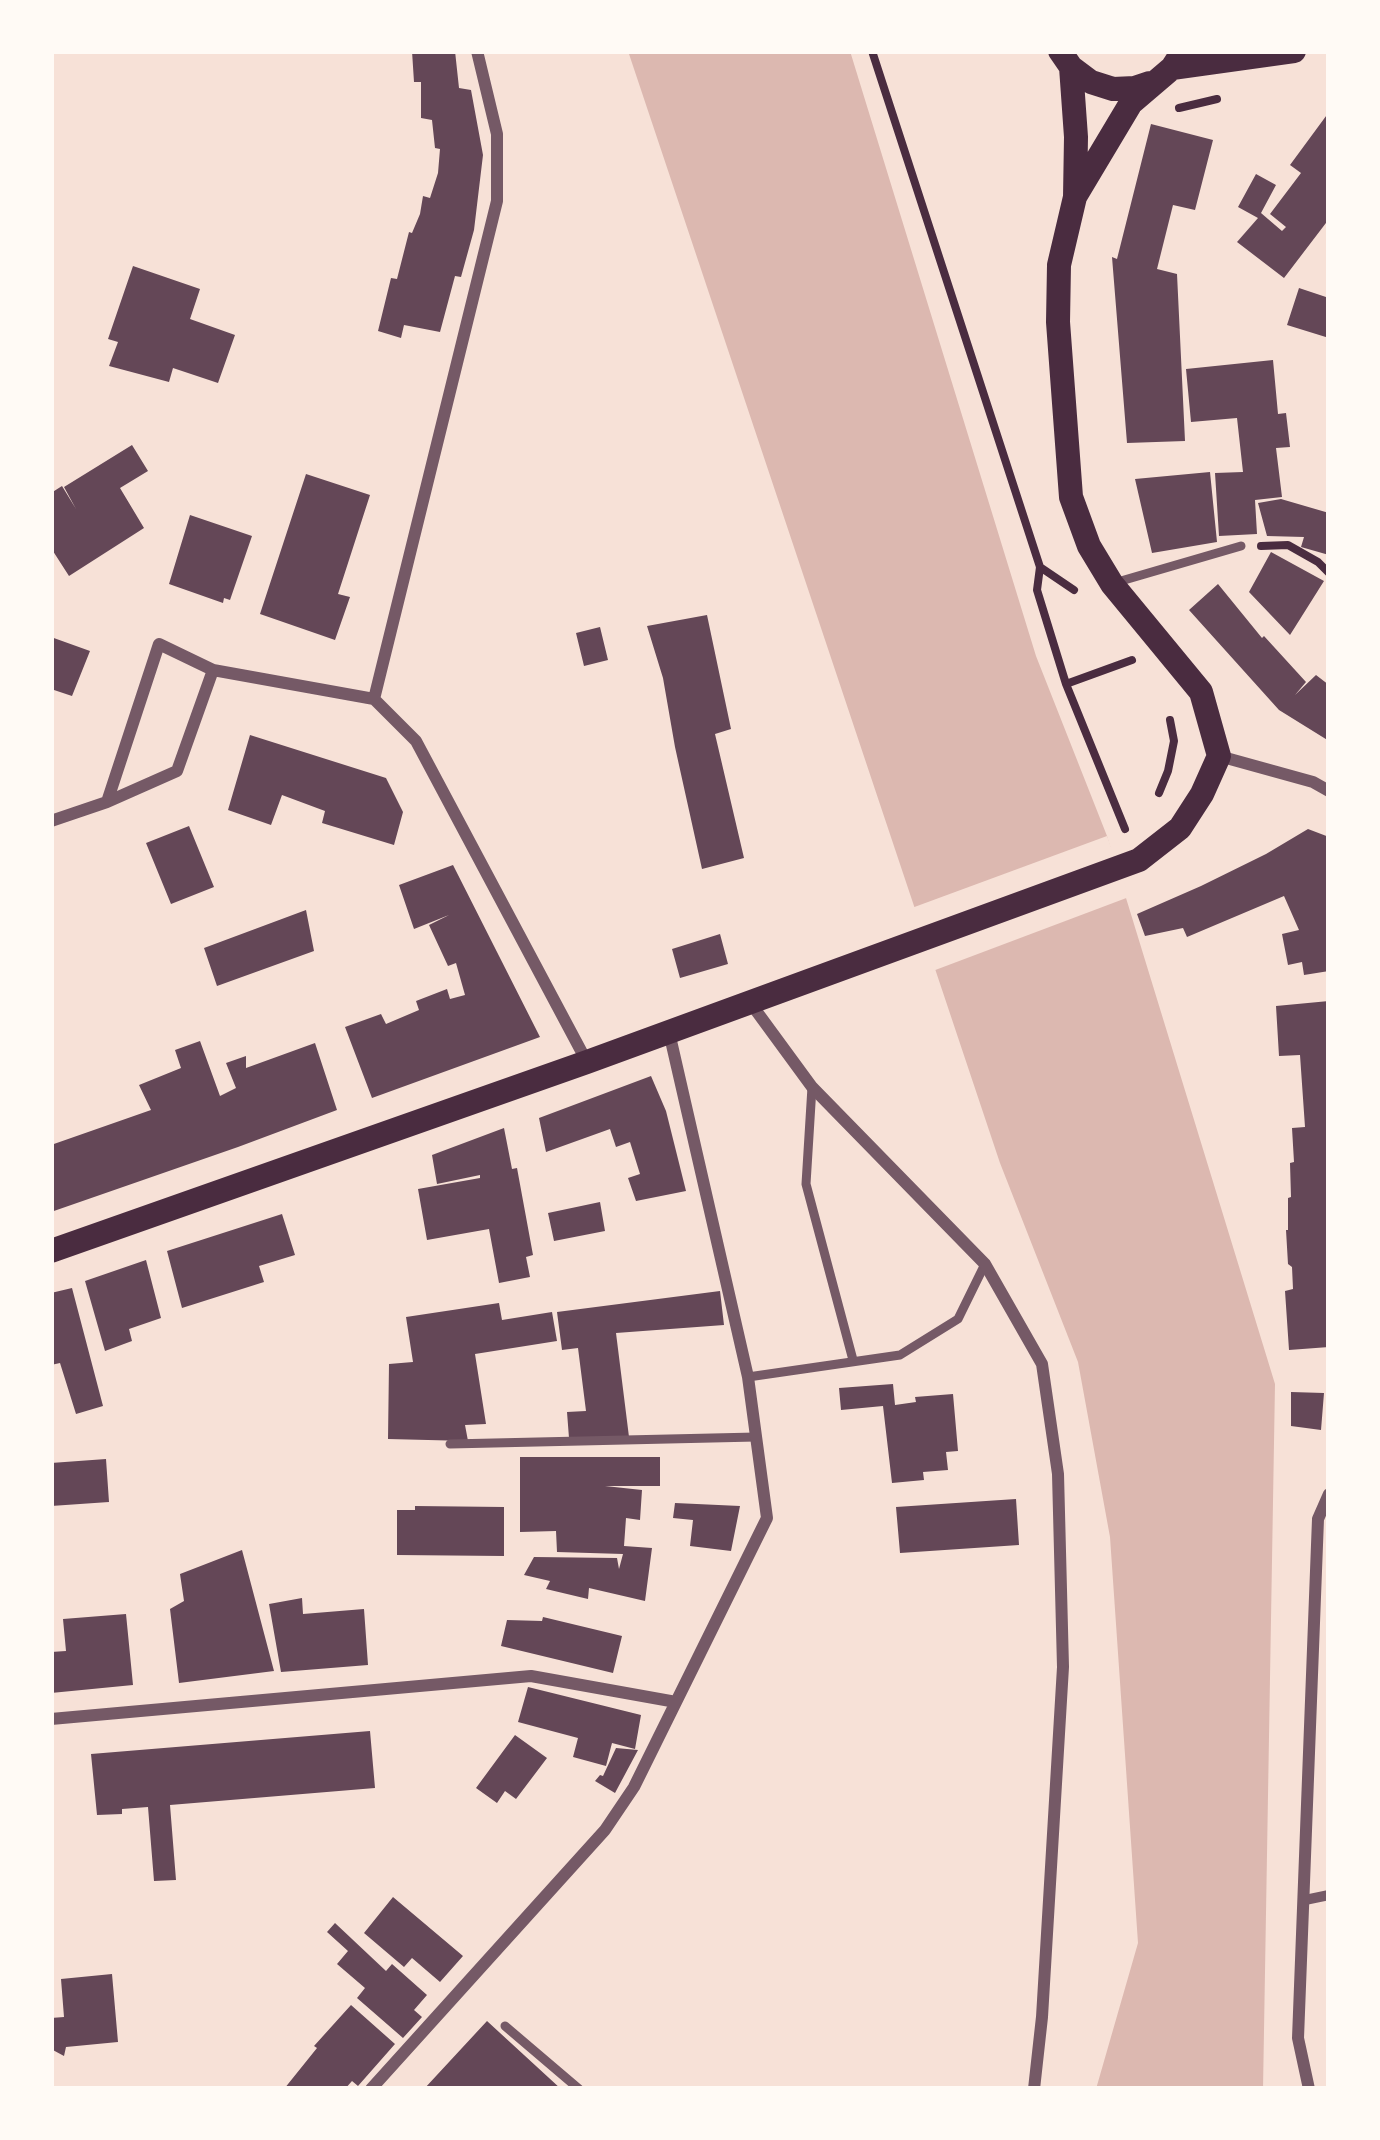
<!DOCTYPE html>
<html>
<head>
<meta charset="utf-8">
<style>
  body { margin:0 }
  #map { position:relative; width:1380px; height:2140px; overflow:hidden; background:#f7e1d7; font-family:"PT Sans Narrow",sans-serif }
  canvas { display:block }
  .frame { position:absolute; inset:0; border:54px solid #fffaf5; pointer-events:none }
</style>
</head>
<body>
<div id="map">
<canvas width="1380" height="2140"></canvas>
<div class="frame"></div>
</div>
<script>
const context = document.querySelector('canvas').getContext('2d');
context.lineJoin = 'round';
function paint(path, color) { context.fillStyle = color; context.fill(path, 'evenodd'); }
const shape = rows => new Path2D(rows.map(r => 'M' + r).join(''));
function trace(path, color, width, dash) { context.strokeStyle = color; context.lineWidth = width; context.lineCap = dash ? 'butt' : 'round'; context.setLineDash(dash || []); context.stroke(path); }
const water = shape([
  [628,51,850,51,1036,656,1107,836,1275,1384,1263,2089,1096,2089,1138,1943,1110,1537,1078,1362,1000,1163]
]);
const pier = shape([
  [1107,836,1129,897,930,972,909,909]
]);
const building = shape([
  [412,51,455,51,459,88,471,90,483,155,474,230,461,277,455,276,440,332,404,325,401,338,378,331,391,278,397,279,409,232,412,233,420,214,423,196,430,198,438,173,440,149,435,148,432,120,421,118,421,82,414,82],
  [1329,112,1329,219,1284,278,1237,242,1258,218,1238,207,1256,174,1276,185,1261,213,1282,231,1286,227,1270,214,1301,173,1290,165],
  [1151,124,1213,140,1195,210,1173,205,1157,269,1177,274,1185,441,1127,443,1112,257,1117,259],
  [133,266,200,289,190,319,235,335,218,383,173,368,169,382,109,366,118,342,108,339],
  [1299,288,1329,298,1329,338,1287,325],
  [1273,360,1278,414,1286,413,1290,447,1276,448,1282,497,1255,500,1257,534,1219,536,1215,473,1243,472,1237,418,1191,422,1186,369],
  [132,445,148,471,120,488,144,528,69,576,51,548,51,493,62,486,76,509,64,487],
  [1210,472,1217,542,1152,553,1135,479],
  [306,474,370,495,338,594,350,597,335,640,260,614],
  [1281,499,1329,513,1329,555,1301,547,1304,537,1267,536,1258,503],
  [190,515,252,536,230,600,224,598,223,603,169,584],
  [1271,552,1324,581,1290,635,1249,592],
  [1218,584,1262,638,1264,636,1306,682,1295,695,1316,675,1329,685,1329,741,1279,710,1189,610],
  [707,615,731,729,715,734,744,858,702,869,675,747,663,678,647,626],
  [600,627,608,660,584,666,576,633],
  [51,637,90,651,72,696,51,689],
  [250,735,386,778,403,812,394,845,322,823,325,811,282,795,271,825,228,810],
  [189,826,214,887,171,904,146,843],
  [1308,829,1329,837,1329,971,1304,975,1302,962,1288,965,1282,934,1299,930,1284,896,1187,937,1183,928,1145,936,1137,914,1201,886,1266,854],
  [453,865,540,1037,372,1098,345,1027,381,1014,386,1024,419,1010,416,1001,447,989,450,999,465,995,456,963,448,966,429,925,449,915,414,929,399,885],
  [306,910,314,951,217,986,204,948],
  [720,934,728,964,680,978,672,949],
  [1329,1001,1329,1347,1289,1350,1285,1291,1293,1289,1292,1267,1288,1264,1286,1230,1288,1230,1288,1198,1291,1197,1290,1163,1294,1162,1292,1128,1305,1127,1300,1055,1279,1056,1276,1006],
  [200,1041,220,1096,236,1088,226,1063,246,1056,246,1068,315,1043,337,1110,238,1147,51,1212,51,1145,151,1110,139,1085,181,1068,175,1050],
  [651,1076,666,1111,686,1191,636,1201,628,1178,640,1174,630,1142,616,1147,610,1129,546,1152,539,1118],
  [504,1128,512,1169,517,1168,533,1255,526,1257,530,1277,499,1283,489,1229,427,1240,418,1189,480,1178,480,1175,437,1184,432,1155],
  [600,1202,605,1231,554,1241,548,1213],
  [282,1214,295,1255,259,1266,264,1282,182,1308,167,1251],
  [146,1260,161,1318,129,1329,132,1341,105,1351,85,1281],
  [72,1288,103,1406,76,1414,60,1363,51,1365,51,1293],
  [720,1291,724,1325,616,1333,629,1437,569,1438,567,1412,586,1411,578,1348,562,1350,557,1312],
  [499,1303,502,1320,552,1312,557,1341,475,1354,486,1424,465,1425,468,1441,388,1439,389,1364,413,1362,406,1317],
  [893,1384,895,1405,916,1402,915,1397,953,1394,958,1451,946,1452,948,1470,923,1472,924,1480,892,1483,883,1406,841,1410,839,1388],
  [1291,1392,1324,1393,1321,1430,1291,1426],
  [520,1457,660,1457,660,1486,605,1486,642,1490,640,1520,626,1518,624,1546,652,1548,645,1601,589,1588,588,1599,546,1589,550,1581,524,1575,534,1557,617,1558,619,1569,623,1554,557,1552,556,1531,520,1532],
  [106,1459,109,1502,51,1506,51,1463],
  [1016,1499,1019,1545,900,1553,896,1507],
  [675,1503,740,1506,731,1551,690,1546,693,1520,673,1518],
  [415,1506,504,1507,504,1556,397,1555,397,1510,415,1510],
  [242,1550,274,1671,179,1683,170,1609,184,1601,180,1574],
  [302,1598,303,1614,364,1609,368,1665,281,1672,269,1604],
  [126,1614,133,1685,51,1693,51,1652,66,1651,63,1619],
  [543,1617,622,1636,613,1673,501,1646,507,1620,542,1621],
  [528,1687,641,1715,635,1749,612,1743,606,1766,573,1757,578,1738,518,1722],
  [370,1731,375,1788,170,1805,176,1880,154,1881,148,1807,122,1809,122,1814,97,1815,91,1754],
  [515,1735,547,1758,516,1799,505,1791,497,1803,476,1788],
  [616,1748,638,1750,615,1793,595,1781,600,1775,603,1776],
  [393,1897,463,1956,440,1982,412,1958,404,1967,364,1933],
  [335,1923,386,1971,392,1964,427,1995,414,2010,422,2017,403,2038,357,1998,365,1988,337,1964,348,1951,327,1932],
  [112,1974,118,2042,66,2047,64,2056,51,2049,51,2018,64,2017,61,1979],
  [351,2005,395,2044,358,2086,352,2081,345,2089,284,2089,317,2048,314,2046],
  [487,2021,561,2089,424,2089]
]);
const path = shape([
  [872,51,1040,567,1037,590,1066,684,1125,829],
  [1179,108,1217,99],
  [1261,546,1288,545,1318,562,1329,573],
  [1040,567,1074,590],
  [1066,684,1132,660],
  [1159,793,1168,771,1174,741,1170,720]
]);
const service = shape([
  [1114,583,1241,546],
  [812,1087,806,1184,853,1360],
  [748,1377,900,1355,958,1319,985,1264],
  [450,1444,756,1437],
  [505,2026,579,2089]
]);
const pedestrian = shape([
  [1305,1900,1329,1895]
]);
const minor = shape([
  [374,699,497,201,497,134,477,51],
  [374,699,416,741,587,1062],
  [1219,756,1313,782,1329,791],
  [107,802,159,644,213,670,374,699],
  [51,821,107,802,177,771,213,670],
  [749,1001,812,1087,985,1264,1042,1364,1058,1474,1063,1667,1042,2017,1034,2089],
  [51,1719,531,1676,676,1702],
  [371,2089,605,1830,634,1787,767,1518,748,1377,669,1032],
  [1309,2089,1298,2038,1318,1519,1329,1494]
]);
const secondary = shape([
  [1060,51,1071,67,1091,82,1113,89,1135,88,1150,83],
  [1172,68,1294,51],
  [1076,195,1131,103,1172,68,1183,51],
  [51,1251,587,1062,1139,860,1180,828,1202,794,1219,756,1201,692,1112,584,1089,546,1071,497,1058,322,1059,265,1075,197,1076,137,1071,67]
]);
paint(water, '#dcb8b0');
paint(pier, '#f7e1d7');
paint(building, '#644757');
trace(path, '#4a2c40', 8);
trace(service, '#755966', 9);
trace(pedestrian, '#755966', 10);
trace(minor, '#755966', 12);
trace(secondary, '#4a2c40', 24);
</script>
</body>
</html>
